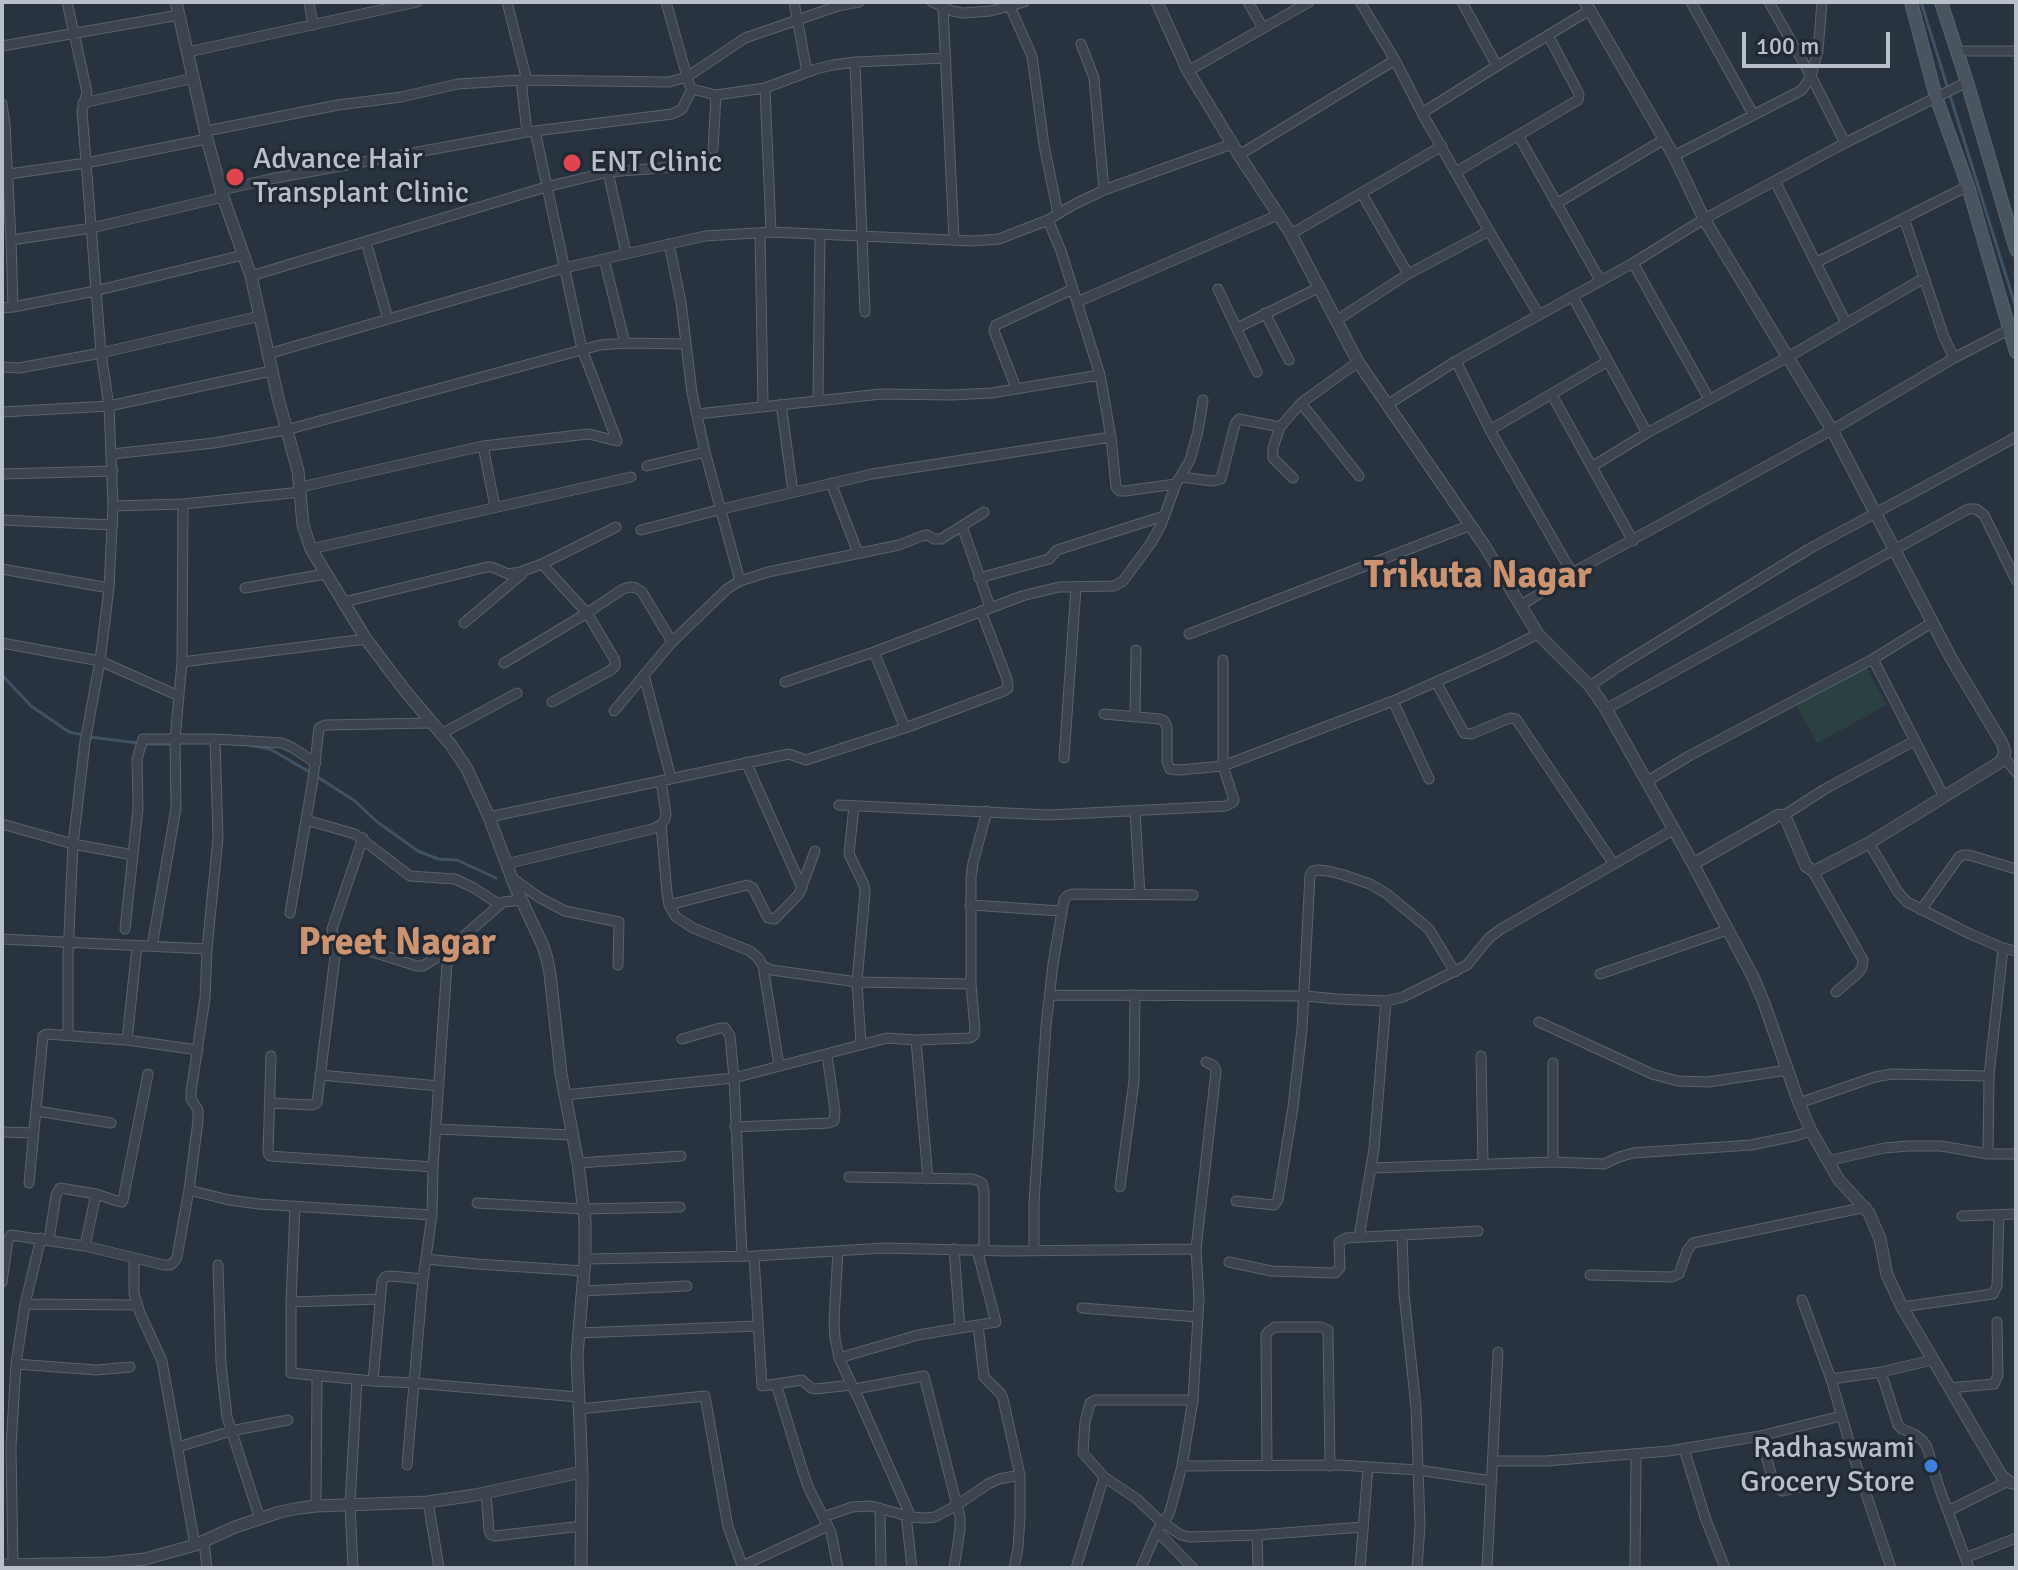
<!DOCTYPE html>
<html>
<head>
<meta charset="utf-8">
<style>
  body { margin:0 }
  #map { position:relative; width:2018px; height:1570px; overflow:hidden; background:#28333f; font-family:Signika,sans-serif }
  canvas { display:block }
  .frame { position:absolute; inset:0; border:4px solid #b8c0c9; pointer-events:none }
  .scale { position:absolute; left:1742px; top:32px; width:148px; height:36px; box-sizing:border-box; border:4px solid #b8c0c9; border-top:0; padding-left:10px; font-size:24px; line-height:28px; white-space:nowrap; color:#b8c0c9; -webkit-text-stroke:6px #212a34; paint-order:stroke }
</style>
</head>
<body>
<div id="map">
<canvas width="2018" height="1570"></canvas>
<div class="frame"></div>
<div class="scale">100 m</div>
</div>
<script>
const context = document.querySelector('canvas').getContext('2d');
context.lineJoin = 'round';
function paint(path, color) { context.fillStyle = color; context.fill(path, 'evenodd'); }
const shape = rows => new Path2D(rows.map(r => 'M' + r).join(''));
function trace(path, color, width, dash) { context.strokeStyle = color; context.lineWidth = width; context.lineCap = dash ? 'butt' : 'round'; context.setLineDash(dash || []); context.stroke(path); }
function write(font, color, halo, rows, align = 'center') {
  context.font = font + ' Signika,sans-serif'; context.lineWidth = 6; context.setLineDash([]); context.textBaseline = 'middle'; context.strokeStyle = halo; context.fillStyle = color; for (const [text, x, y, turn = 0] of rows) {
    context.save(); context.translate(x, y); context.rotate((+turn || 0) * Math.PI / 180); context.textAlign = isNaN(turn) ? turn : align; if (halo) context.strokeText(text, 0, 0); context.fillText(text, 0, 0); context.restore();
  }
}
const green = shape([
  [1865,665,1887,705,1817,743,1795,703]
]);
const stream = shape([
  [1921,2,2016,308],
  [2,675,31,706,69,732,83,735],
  [90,737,138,743],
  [146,744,174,744],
  [249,745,270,749,313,774,355,801,376,821,418,851,438,859,457,860,496,878]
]);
const minor = shape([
  [67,2,87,92,82,111,101,353,109,406,113,506,183,504,301,492],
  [309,2,313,25],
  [507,2,527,81],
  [666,2,689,84,692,89,716,95,765,88,816,69,833,65,855,62,946,58],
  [794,2,807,72],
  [932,2,952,11,963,13,991,11,1024,2],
  [1008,2,1032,56,1044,145,1058,214],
  [1248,2,1263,28],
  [1360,2,1395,60,1422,113,1489,231,1539,315],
  [1462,2,1497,66],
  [1691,2,1753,114],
  [1769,2,1811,76,1845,143],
  [943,7,954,240],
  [1081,44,1094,78,1104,190],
  [2,46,179,15],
  [1956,51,2016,51],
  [188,52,417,2],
  [855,62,865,312],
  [1188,71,1309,2],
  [521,80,527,132],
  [765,88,771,232],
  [83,103,194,78],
  [2,104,5,124,11,240],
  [1422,113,1497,66,1590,10],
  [206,131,338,105,401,97,458,84,521,80,669,82,687,77,745,38,838,6,859,2],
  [1518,135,1600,280],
  [713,149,716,95],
  [1239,155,1395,60],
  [1674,156,1802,90,1811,76,1818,51,1822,2],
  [608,172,626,253],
  [1456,172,1578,100,1579,95,1577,90,1548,35],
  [2,175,86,163,207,139],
  [1775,181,1846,323],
  [222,190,270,179,527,132,672,114,682,109,692,89],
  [1362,194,1408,274],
  [1556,204,1663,140],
  [1904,218,1944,337,1954,358],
  [1048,220,1061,251,1100,375,1111,437,1116,487,1120,491,1125,491,1176,484],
  [760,233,763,406],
  [1291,234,1442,146],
  [366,242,388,319],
  [669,244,681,302,692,393,705,452,740,581],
  [604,259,625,343],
  [1817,262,1968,186],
  [1633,263,1709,399],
  [251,276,546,187,608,172,674,167],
  [1218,289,1257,372],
  [1573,297,1647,433],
  [1077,302,1278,215],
  [13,307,95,291,243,255],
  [2,308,13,307,11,240,92,228,223,197],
  [1265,313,1289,360],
  [1337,320,1408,274,1489,231],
  [1237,328,1320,287],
  [268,354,564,268,705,236,771,232,972,241,999,239,1048,220,1073,205,1104,190,1232,144],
  [1456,361,1490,430,1572,573],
  [2,367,19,368,101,353,260,316],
  [1016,388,994,331,996,325,1073,289],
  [1552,395,1633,541],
  [818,400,820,234],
  [1301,403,1359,476],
  [781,404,793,492],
  [1387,405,1456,361,1633,263,1704,219,1845,143,1967,82],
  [2,412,109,406,271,371],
  [697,414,881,394,952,395,991,393,1100,375],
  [1490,430,1608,361],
  [483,446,495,507],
  [112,454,214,443,286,430,600,345,625,343,686,344],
  [647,466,705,452],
  [1593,466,1647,433,1788,357,1924,278],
  [2,474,113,471],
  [1181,477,1212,481,1221,479,1235,424,1239,419,1280,427],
  [1293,478,1273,458,1273,448,1280,427,1301,403,1358,362],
  [831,483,858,553],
  [301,487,483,446,579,435,589,434,617,441,582,349,535,131],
  [183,504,182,662,366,639],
  [2,520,113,525],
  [962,526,990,607],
  [641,530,722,509,872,474,1111,437],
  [311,549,631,477],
  [542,564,587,613,615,660,615,666,611,670,552,702],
  [2,569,109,588],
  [979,578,1049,559,1057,550,1164,516],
  [245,588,325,574],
  [344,602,487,567,492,567,508,574,520,572,542,564,616,527],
  [1520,606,1572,573,1832,430,1954,358,2016,326],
  [464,623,522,574],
  [1189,634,1471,525],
  [2,643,100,661,179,696],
  [874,652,905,728],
  [1873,659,1944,797],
  [504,663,587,613,623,589,630,587,636,588,642,592,672,642],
  [644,675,671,778],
  [785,682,874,652,1022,596,1059,587,1114,586,1123,581,1151,543,1161,525,1176,484,1190,460,1198,431,1203,400],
  [1436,682,1464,733,1471,734,1510,718,1516,719,1613,863],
  [1590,686,1619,666,1809,549,2016,437],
  [1393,701,1429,779],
  [1606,709,1968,509,1976,509,1984,515,2016,580],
  [614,711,672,642,727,589,740,581,768,572,899,545,922,536,927,535,934,539,941,539,984,512],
  [1104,714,1160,719,1164,721,1167,727,1167,761,1170,769,1179,770,1223,766,1393,701,1494,656,1538,634],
  [1135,717,1136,650],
  [441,734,517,693],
  [2004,757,2016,772],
  [1064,758,1076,587],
  [746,762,802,888],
  [1646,782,1689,756,1873,659,1933,622],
  [839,805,1049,815,1226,806,1233,802,1234,800,1223,766,1223,660],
  [854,806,849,854,864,885,865,892,857,982,861,1044],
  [1135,811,1140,895],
  [1783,816,1825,789,1914,741],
  [489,817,789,754,806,760,905,728,1004,691,1008,688,1007,679,981,611],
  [306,820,355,834,410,876,455,879,474,888,500,905],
  [2,824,73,844,133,855],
  [661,825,667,893,669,905,676,917,693,928,750,951,758,958,763,966,772,970,857,982,971,984],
  [363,838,332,929,333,936,344,943,417,966,423,966,448,950,503,902,522,900],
  [1869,843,1898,892,1907,902,1970,934,2003,948,2016,951],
  [506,864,652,829,661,825,665,819,666,814,661,781],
  [1812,870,1863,960,1862,968,1858,973,1836,992],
  [512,878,540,898,565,911,619,922,618,965],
  [669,905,747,885,753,888,768,918,775,919,799,894,815,851],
  [970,905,1062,911],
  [1921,910,1959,857,1963,855,1969,855,2016,869],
  [290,913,313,779,319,728,325,725,431,723],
  [125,929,138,808,137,759,143,739,215,739,282,743,293,748,316,763],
  [2,939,207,949],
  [152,946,176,808,175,739,182,662],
  [763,966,779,1065],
  [1600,974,1727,930],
  [1049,995,1305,996,1337,999,1386,1001,1403,997,1467,965,1489,938,1501,929,1673,830],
  [1539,1022,1652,1074,1678,1081,1708,1082,1788,1070],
  [68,1035,68,956,73,844,85,742,100,661,109,588,113,506],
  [682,1039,720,1028,725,1028,730,1036,734,1078,742,1256],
  [127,1040,137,946],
  [916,1040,928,1179],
  [271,1056,268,1153,270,1156,433,1167],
  [1481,1056,1483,1164],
  [320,1075,439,1086],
  [564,1095,734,1078,887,1038,916,1040,970,1038,974,1035,975,1030,971,984,971,878,973,863,987,811],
  [270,1103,312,1105,317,1103,337,940],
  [1799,1103,1875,1077,1892,1074,1989,1076],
  [37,1111,111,1123],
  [735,1127,829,1123,834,1121,835,1111,827,1055],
  [436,1129,572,1135],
  [2,1132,34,1133],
  [1988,1154,1989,1076,2003,948],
  [1827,1161,1884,1148,1909,1146,1941,1146,1988,1154,2016,1154],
  [1553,1162,1553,1063],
  [578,1163,681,1156],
  [1371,1168,1553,1162,1604,1164,1619,1157,1633,1153,1751,1145,1795,1136,1811,1131],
  [849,1177,972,1179,978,1181,982,1183,984,1191,984,1251],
  [29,1183,43,1036,47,1034,127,1040,198,1050],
  [1120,1187,1134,1081,1135,995],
  [189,1190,229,1200,259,1204,432,1215],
  [1236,1201,1274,1205,1278,1200,1293,1107,1302,1029,1310,875,1313,871,1318,870,1328,871,1344,875,1370,884,1387,894,1429,929,1455,972],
  [477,1203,583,1209,680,1207],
  [295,1206,291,1302,291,1373,373,1381,414,1383,578,1397],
  [1962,1216,2016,1214],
  [1402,1235,1404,1294,1416,1407,1420,1526,1417,1568],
  [1359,1237,1374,1149,1386,1001],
  [49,1240,56,1195,60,1188,96,1194,117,1201,122,1202,123,1200,148,1074],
  [85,1246,96,1194],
  [954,1249,960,1328],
  [1034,1250,1034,1202,1046,1026,1053,964,1064,900,1067,896,1072,894,1193,895],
  [838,1251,834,1321,835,1338,839,1358,862,1406,911,1517],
  [754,1256,762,1386,776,1384,803,1472,809,1489,831,1532,838,1568],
  [134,1258,134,1293,140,1313,162,1361,195,1545],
  [426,1259,477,1264,584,1271],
  [585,1259,754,1256,883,1248,1008,1251,1196,1249],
  [1229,1262,1271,1271,1335,1273,1340,1268,1339,1242,1346,1238,1478,1231],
  [218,1265,221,1364,227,1417,260,1519],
  [1590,1275,1672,1277,1679,1274,1687,1251,1693,1243,1866,1207],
  [2,1282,8,1240,11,1235,85,1246,164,1265,170,1265,174,1262,177,1257,189,1190,198,1121,198,1110,191,1099,191,1092,205,998,207,949,218,838,215,739],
  [582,1291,687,1286],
  [1802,1300,1831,1379,1854,1458,1891,1568],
  [291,1302,379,1299],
  [25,1304,137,1305],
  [1902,1307,1993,1294,1997,1286,1999,1215],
  [1082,1308,1198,1317],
  [578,1333,758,1326],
  [839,1358,918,1335,996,1322,977,1250],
  [16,1364,96,1370,130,1367],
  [1881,1372,1898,1425,1902,1429,1914,1434,1922,1440,1927,1447,1940,1490,1969,1568],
  [1831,1379,1881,1372,1932,1360],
  [373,1381,382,1281,385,1277,391,1276,423,1279],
  [776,1384,802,1380,811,1388,815,1389,852,1385],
  [1949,1388,1994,1384,1998,1375,1997,1322],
  [855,1389,924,1376,960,1517,960,1530,954,1568],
  [1193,1400,1095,1400,1090,1403,1085,1422,1083,1453,1104,1477,1137,1499,1159,1520,1181,1535,1189,1537,1257,1535,1363,1527],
  [580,1409,705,1396,728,1527,743,1568],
  [1760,1436,1775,1487,1783,1491,1808,1485],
  [178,1447,231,1431,288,1420],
  [1684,1449,1706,1520,1725,1568],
  [1493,1461,1546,1461,1669,1451,1760,1436,1841,1416],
  [407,1465,423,1279,432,1215,433,1167,448,950],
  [1182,1466,1339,1465,1385,1468,1418,1470,1492,1481],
  [1267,1466,1266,1335,1269,1331,1275,1327,1321,1327,1328,1330,1330,1466],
  [486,1493,489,1531,491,1535,495,1536,582,1526],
  [428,1502,439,1568],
  [316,1506,317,1377],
  [880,1508,881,1568],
  [1948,1511,2008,1481],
  [906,1515,912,1568],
  [823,1517,852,1507,871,1506,911,1517,925,1518,935,1517,957,1505,988,1484,999,1479,1020,1475,1003,1399,1001,1394,984,1377,978,1325],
  [1157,1531,1193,1568],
  [1257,1535,1258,1568],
  [204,1542,207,1568],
  [1965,1558,2016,1538],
  [13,1565,11,1447,16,1364,25,1304,41,1238],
  [742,1566,828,1526],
  [353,1568,350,1505,357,1380],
  [1014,1568,1018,1548,1020,1518,1020,1475],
  [1076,1568,1104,1477],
  [1141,1568,1157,1531,1169,1514,1173,1500,1182,1466,1193,1400,1199,1299,1196,1249,1216,1071,1214,1066,1206,1062],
  [1360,1568,1368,1467],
  [1487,1568,1498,1352],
  [1635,1568,1636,1455]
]);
const tertiary = shape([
  [176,2,207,139,223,197,251,276,278,398,298,471,303,525,311,549,366,639,406,692,451,745,467,769,489,817,514,884,543,946,547,959,550,974,561,1074,578,1163,585,1221,585,1259,577,1356,582,1472,581,1568],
  [1157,2,1188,71,1239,155,1291,234,1358,362,1484,545,1538,634,1590,686,1606,709,1686,851,1753,977,1764,1003,1799,1103,1811,1131,1839,1180,1869,1213,1880,1239,1887,1275,1902,1307,2001,1475,2011,1483,2016,1483],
  [1585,2,1674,156,1704,219,1832,430,1951,658,2002,743,2005,752,2001,761,1997,764,1869,843,1817,870,1812,870,1806,866,1787,821,1783,816,1779,815,1693,864],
  [2,1565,107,1563,145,1559,195,1545,235,1527,280,1512,300,1508,316,1506,428,1502,475,1495,582,1472]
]);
const secondary = shape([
  [1911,2,1936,97,1968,186,2016,352],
  [1941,2,1967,82,2016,250]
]);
const markers = [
  [572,163,10,"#e0444e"],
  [235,177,10,"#e0444e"],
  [1931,1466,8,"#3f7fe0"]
];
const poiNames = [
  ["Advance Hair",253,160],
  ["Transplant Clinic",253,194],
  ["ENT Clinic",590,163],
  ["Radhaswami",1915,1449,"right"],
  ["Grocery Store",1915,1483,"right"]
];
const districtNames = [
  ["Trikuta Nagar",1478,577],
  ["Preet Nagar",397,944]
];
paint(green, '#2b4041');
trace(stream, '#405266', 3);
trace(minor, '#5a636c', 11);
trace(tertiary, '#5a636c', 13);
trace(secondary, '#5a636c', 14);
trace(minor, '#3c454f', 9);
trace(tertiary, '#3c454f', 11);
trace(secondary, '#4a5461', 12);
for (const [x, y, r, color] of markers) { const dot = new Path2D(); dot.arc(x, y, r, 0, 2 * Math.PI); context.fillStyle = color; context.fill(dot); trace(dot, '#212a34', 3); }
write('30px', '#b8c0c9', '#212a34', poiNames, 'left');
write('bold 38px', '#cc9370', '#212a34', districtNames);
</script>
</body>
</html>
